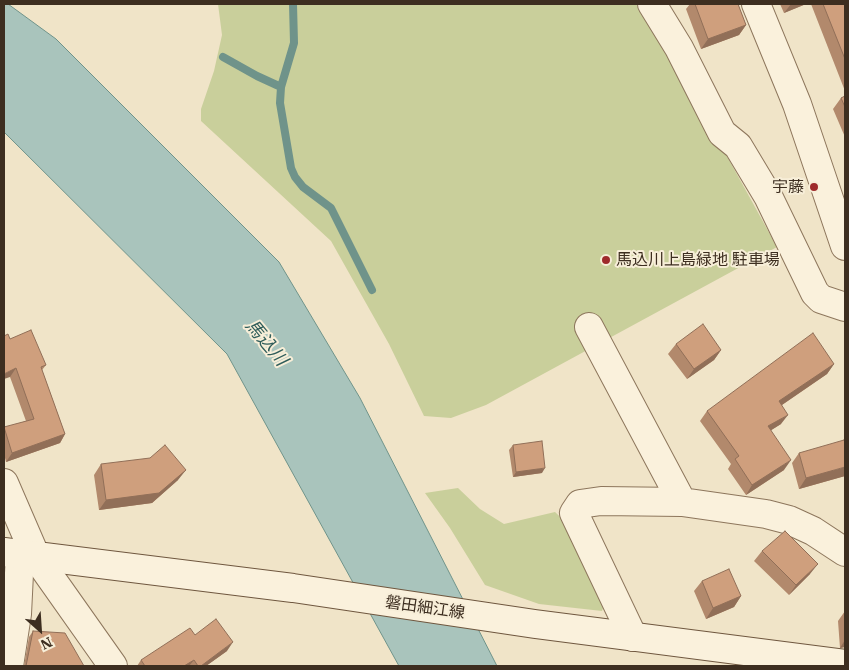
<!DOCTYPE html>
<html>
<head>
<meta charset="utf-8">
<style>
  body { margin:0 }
  #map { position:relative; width:849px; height:670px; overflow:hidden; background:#f0e4c8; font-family:"IBM Plex Serif",serif }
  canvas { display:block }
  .frame { position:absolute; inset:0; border:5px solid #3d2e20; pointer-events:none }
  .north { position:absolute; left:15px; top:605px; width:50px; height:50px; -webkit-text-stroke:4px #f7eed8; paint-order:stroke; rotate:154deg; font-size:14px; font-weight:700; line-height:20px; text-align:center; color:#3d2e20 }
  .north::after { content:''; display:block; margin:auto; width:18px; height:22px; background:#3d2e20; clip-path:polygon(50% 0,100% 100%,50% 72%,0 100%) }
</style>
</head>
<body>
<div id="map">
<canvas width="849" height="670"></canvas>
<div class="frame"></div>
<div class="north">N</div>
</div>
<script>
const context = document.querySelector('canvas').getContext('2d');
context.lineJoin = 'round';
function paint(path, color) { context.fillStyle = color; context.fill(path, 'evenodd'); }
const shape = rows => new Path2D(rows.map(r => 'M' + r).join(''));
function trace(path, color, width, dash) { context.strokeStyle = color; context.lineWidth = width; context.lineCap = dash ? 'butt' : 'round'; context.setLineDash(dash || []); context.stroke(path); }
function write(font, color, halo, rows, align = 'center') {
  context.font = font + ' "IBM Plex Serif","Noto Sans JP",serif'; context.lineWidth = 4; context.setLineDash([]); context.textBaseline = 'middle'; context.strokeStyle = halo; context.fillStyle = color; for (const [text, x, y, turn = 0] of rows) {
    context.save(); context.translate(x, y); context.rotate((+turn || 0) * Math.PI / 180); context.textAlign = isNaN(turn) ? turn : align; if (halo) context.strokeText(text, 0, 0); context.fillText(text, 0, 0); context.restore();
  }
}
const green = shape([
  [218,4,636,4,679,69,777,247,486,405,451,418,424,416,389,344,331,241,201,121,201,109,214,71,222,35],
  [458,488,480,509,504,524,555,512,582,538,608,595,602,611,539,604,485,585,450,528,425,493]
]);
const water = shape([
  [4,4,8,4,56,39,279,262,360,398,497,666,399,666,227,354,4,132,4,4]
]);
const stream = shape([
  [293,4,294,43,281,87,280,103,291,168,295,177,303,187,331,208,372,290],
  [223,57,257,76,281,87]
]);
const minor = shape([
  [652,4,679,48,722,133,738,146,768,196,815,293,821,299,845,307],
  [589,327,682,502,766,514,789,520,813,531,845,552],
  [4,483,36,557],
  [633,637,574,513,580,504,601,501,682,502],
  [9,666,17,614,20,553]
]);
const tertiary = shape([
  [756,4,797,104,845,246],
  [36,557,113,666]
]);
const secondary = shape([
  [4,552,293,588,535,624,845,664]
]);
const wall = shape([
  [690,4,738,4,746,25,739,35,701,49,686,9],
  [780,4,806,4,784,13],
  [811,4,845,4,845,91],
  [845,96,845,137,833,109,841,98],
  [10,339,46,365,42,370,65,434,60,443,6,462,4,454,4,428,26,421,10,377],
  [676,344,721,350,714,360,687,379,668,354],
  [834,364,827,374,782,405,781,424,771,430,784,470,746,495,728,469,731,464,700,421,707,411],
  [513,445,542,473,513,477,509,450],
  [799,453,845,476,799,489,792,463],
  [101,464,178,480,152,503,99,510,94,475],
  [762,551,810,574,789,595,754,561],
  [702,581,741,596,734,607,706,619,694,591],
  [845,611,845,647,840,648,838,621],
  [33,631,84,666,24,666,29,637],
  [195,635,227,651,206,666,137,666,141,660]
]);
const shadedWall = shape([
  [791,4,806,4,784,13],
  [746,25,739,35,701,49,708,39],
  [721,350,714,360,687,379,694,369],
  [834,364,827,374,773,411,779,401],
  [16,368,10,377,4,379,4,374],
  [788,415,781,424,762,436,768,426],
  [65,434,60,443,6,462,12,453],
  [791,460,784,470,746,495,752,485],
  [845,467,845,476,799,489,806,478],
  [545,468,542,473,513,477,516,472],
  [186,470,178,480,152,503,99,510,106,500],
  [818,564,810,574,789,595,796,585],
  [741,596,734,607,706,619,713,608],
  [845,640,845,647,840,648],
  [233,642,227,651,206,666,201,666],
  [194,660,189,666,184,666]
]);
const building = shape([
  [695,4,738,4,746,25,708,39,695,4],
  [823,4,845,4,845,59,823,4],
  [845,96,845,107,841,98,845,96],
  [703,324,721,350,694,369,676,344,703,324],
  [31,330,46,365,41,367,65,434,12,453,4,427,34,419,16,368,4,374,4,336,8,334,10,339,31,330],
  [813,333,834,364,779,401,788,415,768,426,791,460,752,485,735,459,739,456,707,411,813,333],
  [844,440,845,443,845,467,806,478,799,453,844,440],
  [542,441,545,468,516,472,513,445,542,441],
  [165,445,186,470,159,493,106,500,101,464,150,458,165,445],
  [785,531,818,564,796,585,762,551,785,531],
  [729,569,741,596,713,608,702,581,729,569],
  [216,619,233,642,201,666,198,666,194,660,184,666,145,666,141,660,190,628,195,635,216,619],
  [33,631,65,633,84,666,26,666,33,631]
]);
const markers = [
  [814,187,5,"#9e2a2b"],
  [606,260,5,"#9e2a2b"]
];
const poiNames = [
  ["宇藤",804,187],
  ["馬込川上島緑地 駐車場",616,260,"left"]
];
const streetNames = [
  ["磐田細江線",425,608,8]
];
const waterNames = [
  ["馬込川",266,343,50]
];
paint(green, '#c9cf9b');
paint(water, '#a9c4bc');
trace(water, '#6f938a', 1);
trace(stream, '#6f938a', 8);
trace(minor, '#8d765c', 30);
trace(tertiary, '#8d765c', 30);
trace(secondary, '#6f573f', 30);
trace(minor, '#faf1dc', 28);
trace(tertiary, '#faf1dc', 28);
trace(secondary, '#faf1dc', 28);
paint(wall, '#b2896c');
paint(shadedWall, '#916f58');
paint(building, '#cf9f7d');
trace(building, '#916f58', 1);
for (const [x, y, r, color] of markers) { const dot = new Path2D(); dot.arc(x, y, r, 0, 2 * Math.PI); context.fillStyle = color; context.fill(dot); trace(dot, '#f7eed8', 2); }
write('16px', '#3d2e20', '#f7eed8', poiNames, 'right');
write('16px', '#3d2e20', '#f7eed8', streetNames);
write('italic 18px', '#2f5d5a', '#f7eed8', waterNames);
</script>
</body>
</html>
